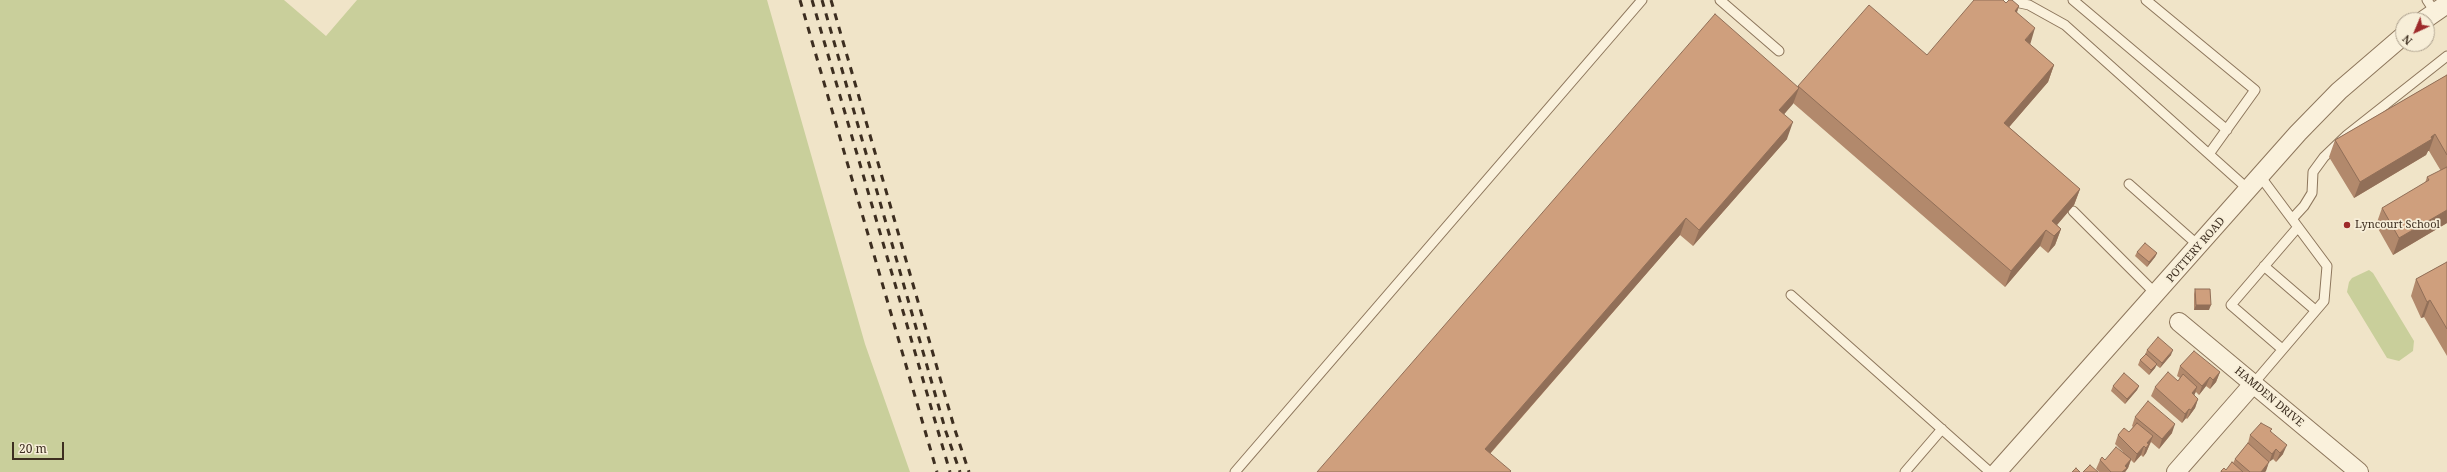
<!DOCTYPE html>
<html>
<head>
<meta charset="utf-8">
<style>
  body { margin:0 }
  #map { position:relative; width:2447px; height:472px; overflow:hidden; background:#f0e4c8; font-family:"Noto Serif",serif }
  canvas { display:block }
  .north { position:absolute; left:2395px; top:12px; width:40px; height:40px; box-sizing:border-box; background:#f7eed8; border:1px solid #ada18e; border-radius:50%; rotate:224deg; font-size:11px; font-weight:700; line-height:16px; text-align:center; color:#3d2e20 }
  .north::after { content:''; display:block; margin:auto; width:14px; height:18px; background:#9e2a2b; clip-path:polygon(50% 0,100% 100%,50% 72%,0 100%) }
  .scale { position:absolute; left:12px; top:442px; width:52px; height:18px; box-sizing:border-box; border:2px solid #3d2e20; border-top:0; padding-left:5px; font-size:12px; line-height:14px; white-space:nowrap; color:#3d2e20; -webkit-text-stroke:3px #f7eed8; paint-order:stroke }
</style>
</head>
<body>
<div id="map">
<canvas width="2447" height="472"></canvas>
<div class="north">N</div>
<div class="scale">20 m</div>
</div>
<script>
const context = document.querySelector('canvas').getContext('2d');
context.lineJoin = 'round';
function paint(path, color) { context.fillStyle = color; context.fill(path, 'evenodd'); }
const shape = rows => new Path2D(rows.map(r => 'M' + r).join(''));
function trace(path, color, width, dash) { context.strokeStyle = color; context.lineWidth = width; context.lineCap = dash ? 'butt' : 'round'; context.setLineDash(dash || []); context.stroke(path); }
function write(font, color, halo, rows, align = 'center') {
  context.font = font + ' "Noto Serif",serif'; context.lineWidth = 3.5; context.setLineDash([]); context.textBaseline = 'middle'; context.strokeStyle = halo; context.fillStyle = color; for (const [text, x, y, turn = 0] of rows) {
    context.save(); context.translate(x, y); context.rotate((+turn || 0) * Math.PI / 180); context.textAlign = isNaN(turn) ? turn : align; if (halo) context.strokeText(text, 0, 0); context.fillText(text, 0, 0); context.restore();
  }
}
const green = shape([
  [0,0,284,0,326,36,357,0,767,0,865,344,910,472,0,472],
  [2369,270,2373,273,2414,341,2413,351,2399,361,2387,358,2347,292,2349,282,2352,278]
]);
const service = shape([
  [1720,0,1779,51],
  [2006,0,2029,5,2065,25,2249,190],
  [2073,0,2227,130],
  [2146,0,2255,90,2209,154],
  [2427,0,2435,12],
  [2129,184,2199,246],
  [2073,211,2157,295],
  [2292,219,2304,206,2312,193,2313,172,2324,157,2347,135,2447,56],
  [2264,266,2315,310],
  [1791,295,1990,472],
  [2282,349,2231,305,2298,227],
  [2254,383,2324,301,2327,266,2260,176],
  [1235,472,1642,0],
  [1905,472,1942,429]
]);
const minor = shape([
  [2424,20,2447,4],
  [2179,322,2359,472],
  [1997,472,2298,133,2339,91,2403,36],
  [2176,472,2254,383]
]);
const rail = shape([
  [800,0,937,472],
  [812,0,950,472],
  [822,0,946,432,960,472],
  [831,0,955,430,969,472]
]);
const wall = shape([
  [2006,3,2019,6,2017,12,2030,44,2054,65,2048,82,2009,127,2080,189,2074,205,2057,225,2061,229,2055,245,2048,253,2040,246,2005,287,1793,103,1784,114,1787,139,1693,246,1680,235,1490,454,1317,472,1798,86,1927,55],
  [2447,75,2447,223,2393,255,2376,225,2382,208,2425,183,2427,177,2441,171,2429,151,2428,151,2426,155,2354,198,2329,157,2335,140],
  [2137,252,2157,253,2155,257,2147,267,2135,256],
  [2447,262,2447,356,2424,317,2421,318,2411,296,2416,279],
  [2195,289,2209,310,2194,310,2194,294],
  [2147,350,2171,355,2160,368,2156,365,2155,368,2149,375,2138,365,2140,360,2145,355],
  [2180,366,2220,372,2216,382,2210,389,2206,386,2199,395,2196,392,2194,395,2198,399,2195,408,2187,419,2186,418,2182,423,2151,396,2155,387,2178,381,2180,378,2177,376],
  [2113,386,2139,386,2137,390,2125,404,2111,391],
  [2135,417,2172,433,2159,449,2151,442,2146,453,2143,457,2141,455,2134,463,2131,460,2128,468,2125,472,2099,472,2096,469,2100,460,2105,460,2123,452,2115,444,2118,435,2129,432,2133,427,2132,426],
  [2271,431,2283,454,2276,462,2273,459,2269,462,2265,472,2220,472,2221,471,2226,470,2233,463,2235,459,2248,443,2250,435]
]);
const shadedWall = shape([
  [2019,6,2013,23,2015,11],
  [2035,28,2030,45,2025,40],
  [2054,65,2048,82,1998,140,2004,123],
  [1799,88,1793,104,1773,127,1779,110],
  [1793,122,1787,139,1693,246,1699,230],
  [2435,134,2429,151,2428,151,2426,155,2354,198,2360,182],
  [2080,189,2074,205,2050,233,2052,221],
  [2447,210,2447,223,2393,255,2399,238],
  [1686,218,1680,235,1479,466,1485,449],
  [2061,229,2055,245,2048,253,2054,236],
  [2046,230,2040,246,2005,287,2011,271],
  [2157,253,2155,257,2147,267,2149,262],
  [2430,300,2424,317,2421,318,2427,302],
  [2196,305,2211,305,2209,310,2194,310],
  [2173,350,2171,355,2160,368,2162,363],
  [2157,364,2155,368,2149,375,2151,370],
  [2220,372,2216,382,2210,389,2213,380],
  [2210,377,2206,386,2199,395,2202,386],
  [2139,386,2137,390,2125,404,2127,399],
  [2197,387,2194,396,2192,393],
  [2198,399,2195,408,2187,419,2191,410],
  [2189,409,2186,418,2182,423,2185,414],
  [2175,424,2172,433,2159,449,2162,439],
  [2153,436,2146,453,2143,457,2147,443],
  [2287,445,2283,454,2276,462,2280,453],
  [2144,446,2141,455,2134,463,2137,454],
  [2276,449,2273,459,2269,462,2266,471,2265,472,2261,472,2269,463,2272,454],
  [2131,459,2128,468,2125,472,2122,472,2125,466]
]);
const building = shape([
  [1974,0,2003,0,2006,3,2009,0,2012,0,2019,6,2015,11,2035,28,2025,40,2054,65,2004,123,2080,189,2052,221,2061,229,2054,236,2046,230,2011,271,1798,86,1869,5,1927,55,1974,0],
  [1715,14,1799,88,1779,110,1793,122,1699,230,1686,218,1485,449,1511,471,1510,472,1317,472,1715,14],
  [2447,75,2447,155,2435,134,2431,137,2432,139,2360,182,2335,140,2447,75],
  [2447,167,2447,210,2399,238,2382,208,2429,180,2427,177,2447,167],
  [2145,243,2157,253,2149,262,2137,252,2145,243],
  [2447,262,2447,329,2430,300,2427,302,2416,279,2447,262],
  [2195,289,2210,289,2211,305,2196,305,2195,289],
  [2158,337,2173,350,2162,363,2147,350,2158,337],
  [2194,351,2220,372,2213,380,2210,377,2202,386,2180,366,2194,351],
  [2146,354,2157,364,2151,370,2140,360,2146,354],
  [2168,372,2178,381,2183,374,2197,387,2192,393,2198,399,2191,410,2189,409,2185,414,2155,387,2168,372],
  [2124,373,2139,386,2127,399,2113,386,2124,373],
  [2148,401,2175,424,2162,439,2135,417,2148,401],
  [2137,423,2153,436,2147,443,2149,444,2146,448,2144,446,2137,454,2118,435,2124,428,2129,432,2137,423],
  [2261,423,2272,429,2270,431,2287,445,2280,453,2276,449,2272,454,2250,435,2261,423],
  [2248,443,2269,462,2261,472,2250,472,2235,459,2248,443],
  [2116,447,2131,459,2125,466,2127,468,2122,472,2111,472,2100,460,2102,457,2105,460,2116,447],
  [2232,462,2243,472,2222,472,2221,471,2224,468,2226,470,2232,462],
  [2090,465,2098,472,2083,472,2090,465],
  [2076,468,2080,472,2072,472,2076,468]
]);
const markers = [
  [2347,225,4,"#9e2a2b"]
];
const poiNames = [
  ["Lyncourt School",2355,225]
];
const streetNames = [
  ["POTTERY ROAD",2196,250,-49],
  ["HAMDEN DRIVE",2269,397,40]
];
paint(green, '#c9cf9b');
trace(service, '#8d765c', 11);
trace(minor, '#8d765c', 20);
trace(service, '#faf1dc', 9);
trace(minor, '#faf1dc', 18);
trace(rail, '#3d2e20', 3, [7, 7]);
paint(wall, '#b2896c');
paint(shadedWall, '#916f58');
paint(building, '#cf9f7d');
trace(building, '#916f58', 1);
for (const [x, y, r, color] of markers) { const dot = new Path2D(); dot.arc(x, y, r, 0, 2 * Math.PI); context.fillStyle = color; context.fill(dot); trace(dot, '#f7eed8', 1.5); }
write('11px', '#3d2e20', '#f7eed8', poiNames, 'left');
write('11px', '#3d2e20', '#f7eed8', streetNames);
</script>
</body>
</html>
